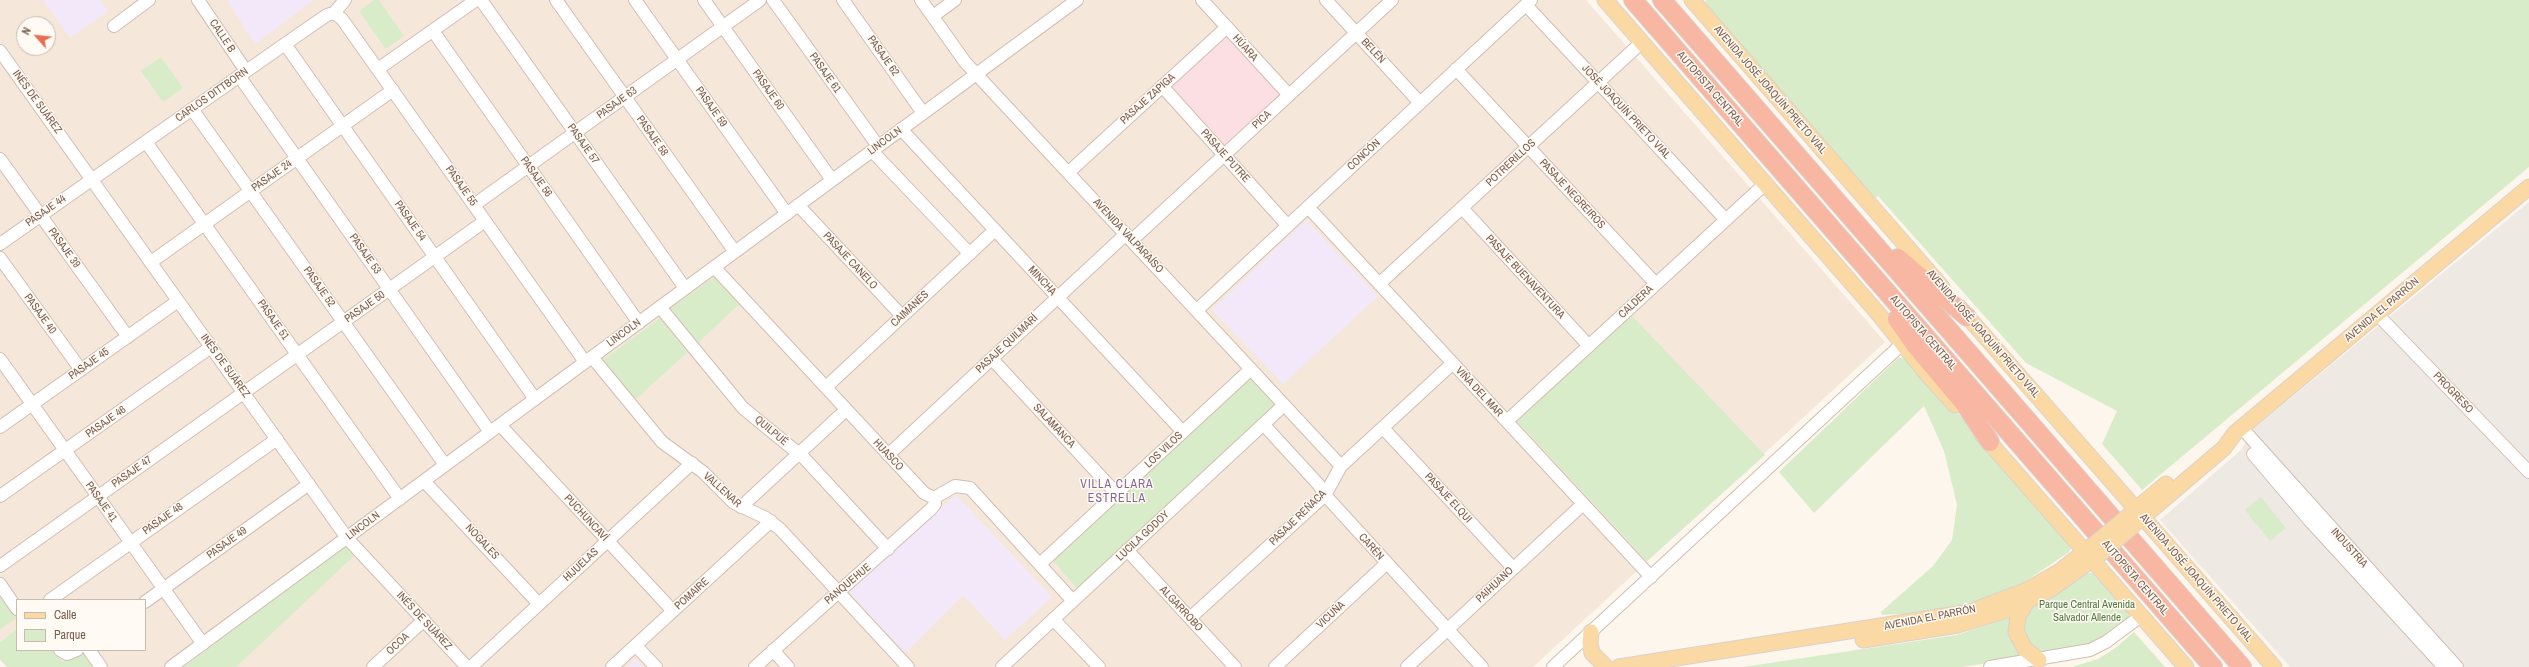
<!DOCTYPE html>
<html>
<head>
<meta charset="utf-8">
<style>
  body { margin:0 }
  #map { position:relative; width:2529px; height:667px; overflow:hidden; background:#fdf6ec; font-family:"Archivo Narrow",sans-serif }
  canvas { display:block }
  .legend { position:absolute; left:16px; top:599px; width:130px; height:52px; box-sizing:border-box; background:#fffaf3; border:1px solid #cabbb1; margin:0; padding:5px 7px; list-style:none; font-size:12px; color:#7a5c4d }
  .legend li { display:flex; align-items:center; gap:8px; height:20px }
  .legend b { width:20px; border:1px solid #cabbb1 }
  .north { position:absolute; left:16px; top:16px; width:40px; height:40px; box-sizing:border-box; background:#fffaf3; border:1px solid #cabbb1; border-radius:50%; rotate:297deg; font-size:11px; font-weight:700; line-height:16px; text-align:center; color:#7a5c4d }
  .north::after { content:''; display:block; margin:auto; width:14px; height:18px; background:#e76f51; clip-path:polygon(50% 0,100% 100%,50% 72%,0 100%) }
</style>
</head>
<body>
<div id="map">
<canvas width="2529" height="667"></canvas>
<ul class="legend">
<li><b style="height:5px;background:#fbd9a5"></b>Calle</li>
<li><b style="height:11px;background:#d8ecc9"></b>Parque</li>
</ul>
<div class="north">N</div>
</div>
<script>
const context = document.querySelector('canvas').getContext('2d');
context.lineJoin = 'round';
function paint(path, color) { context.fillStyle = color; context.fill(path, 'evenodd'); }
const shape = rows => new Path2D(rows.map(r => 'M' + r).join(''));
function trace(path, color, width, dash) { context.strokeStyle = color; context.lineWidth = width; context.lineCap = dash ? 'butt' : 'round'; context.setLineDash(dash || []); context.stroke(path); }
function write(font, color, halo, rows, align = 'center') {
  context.font = font + ' "Archivo Narrow",sans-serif'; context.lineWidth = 3; context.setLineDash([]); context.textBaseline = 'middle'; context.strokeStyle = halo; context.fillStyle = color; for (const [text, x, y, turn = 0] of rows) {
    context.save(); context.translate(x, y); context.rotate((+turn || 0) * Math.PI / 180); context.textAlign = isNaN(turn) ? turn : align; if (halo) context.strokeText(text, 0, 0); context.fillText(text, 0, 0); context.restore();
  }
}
const residential = shape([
  [0,0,1586,0,1885,342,1533,667,94,667,63,662,54,650,145,650,145,600,17,600,17,629,0,642],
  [24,24,48,24,48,48,24,48]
]);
const industrial = shape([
  [2529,202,2529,667,2290,667,2160,520,2241,450,2252,430]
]);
const education = shape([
  [43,0,100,0,108,11,70,38],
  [227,0,314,0,255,44],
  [1306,220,1378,296,1283,384,1212,310],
  [956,495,1052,597,1005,640,963,595,905,653,849,592],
  [635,659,643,667,627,667]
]);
const medical = shape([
  [1227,37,1282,95,1225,148,1170,87]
]);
const green = shape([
  [374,0,379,0,404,36,386,49,359,11],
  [1706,0,2529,0,2529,167,2142,490,2102,444,2117,411,2026,363,1878,196,1875,198,1705,5],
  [161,57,183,88,163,102,141,71],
  [716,276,740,303,698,343,669,309],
  [1630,314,1765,455,1647,561,1516,420],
  [660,318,690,350,636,399,602,361],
  [1898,358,1908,358,2020,482,2073,545,2069,552,2026,581,1975,602,1920,613,1882,615,1881,612,1933,566,1952,540,1957,505,1944,451,1924,406,1814,513,1779,472],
  [1250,378,1276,407,1078,589,1052,560],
  [2261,497,2286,528,2270,541,2245,510],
  [347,544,356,554,236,667,184,667],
  [2087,573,2097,573,2130,612,2128,619,2095,644,2050,654,1962,667,1743,667,1957,635,2028,610],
  [0,596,17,617,0,630],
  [17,629,17,650,54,650,63,662,83,652,94,667,7,667,0,660,0,642],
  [2134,632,2165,667,2072,667,2098,659,2114,649]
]);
const minor = shape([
  [198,0,246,71],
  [481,0,685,288],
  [556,0,735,252],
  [635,0,787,214],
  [704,0,832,180],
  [773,0,878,146],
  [843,0,923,113],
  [921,0,965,62,1341,466],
  [1202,0,1289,95],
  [1326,0,1420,103],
  [1526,5,1726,220],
  [334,13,342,19,585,362],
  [334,13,345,0],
  [933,16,955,0],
  [114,26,149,0],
  [433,31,639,323],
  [285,44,535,399],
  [0,51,347,538,467,667],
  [378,69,476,0],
  [1456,69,1656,284],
  [239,76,490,432],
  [1162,86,1288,226],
  [192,109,445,465],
  [901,129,1183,432],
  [146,142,400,499],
  [872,151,970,254],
  [0,159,128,337],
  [1069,172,1227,27],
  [474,205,760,0],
  [798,205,902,316],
  [1308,207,1651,577],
  [1462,208,1589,346],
  [1132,240,1392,0],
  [0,244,285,44,327,15,334,13],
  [0,258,81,370],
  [151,262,393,90],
  [714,267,924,493,934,498,955,486,970,488,1073,601],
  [1379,284,1642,42],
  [660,307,743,408,804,458,888,549],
  [1197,310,1531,0],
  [2377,314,2529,472],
  [592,357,662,442,703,472,734,503,766,518,780,529,908,667],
  [0,359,203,644],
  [992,359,1117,494],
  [826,387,995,230],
  [1507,421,1766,183],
  [1263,424,1319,485,1325,495,1482,667],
  [500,425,673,611],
  [0,427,178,301],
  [2241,427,2457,667],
  [1383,428,1513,568],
  [2253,454,2310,521,2444,667],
  [888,455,1126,234],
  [424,481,539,604],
  [0,496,211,347],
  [741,507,846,410],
  [1127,550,1235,667],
  [1040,564,1251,369],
  [0,566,485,221],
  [0,584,17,609],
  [50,600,277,439],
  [145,602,309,484],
  [1190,618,1325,495,1341,466,1453,363],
  [1053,619,1099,667],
  [636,646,656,667],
  [60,650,67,654,77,650],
  [89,650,101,667],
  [773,650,788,667],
  [171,667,1077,0],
  [373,667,424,620],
  [471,667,692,463],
  [612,667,771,521],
  [755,667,931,509,935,504,934,498],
  [1002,667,1284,405],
  [1275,667,1387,563],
  [1407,667,1583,504],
  [1553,667,1902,344],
  [1990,667,2090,650,2106,642,2141,616]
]);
const major = shape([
  [1605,0,1876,311,1927,374,1955,405],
  [1692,0,1942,287],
  [1960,308,2274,667],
  [1982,434,2186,667],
  [2129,515,2166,484],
  [2136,523,2224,448,2235,433,2529,187],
  [2026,603,2018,616,2016,632,2025,649,2039,660],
  [1591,632,1590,643,1592,653,1606,667],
  [1863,640,1958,625,2010,609,2051,589,2100,554],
  [1619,667,1970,612,2027,590,2060,571,2092,546]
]);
const highway = shape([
  [1633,0,2213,667],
  [1662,0,2242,667],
  [1898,258,1967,317],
  [1897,319,1915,345,1964,403,1990,442]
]);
const majorBridge = shape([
  [2092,546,2127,517],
  [2100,554,2134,525]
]);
const streetNames = [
  ["CALLE B",222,36,56],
  ["HÚARA",1245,48,48],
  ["BELÉN",1373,51,47],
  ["PASAJE 62",883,56,55],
  ["PASAJE 61",825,73,55],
  ["AUTOPISTA CENTRAL",1710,89,49],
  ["PASAJE 60",768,90,55],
  ["AVENIDA JOSÉ JOAQUÍN PRIETO VIAL",1770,90,49],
  ["CARLOS DITTBORN",212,95,-35],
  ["PASAJE ZAPIGA",1148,99,-42],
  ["INÉS DE SUÁREZ",37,102,54],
  ["PASAJE 63",617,103,-36],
  ["PASAJE 59",711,107,55],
  ["JOSÉ JOAQUÍN PRIETO VIAL",1626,112,47],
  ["PICA",1262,120,-43],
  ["PASAJE 58",652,136,55],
  ["LINCOLN",885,141,-36],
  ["PASAJE 57",583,144,55],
  ["CONCÓN",1364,155,-43],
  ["PASAJE PUTRE",1225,156,48],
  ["POTRERILLOS",1511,163,-43],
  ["PASAJE 24",272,176,-35],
  ["PASAJE 56",536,177,55],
  ["PASAJE 55",461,186,55],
  ["PASAJE NEGREIROS",1572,194,47],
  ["PASAJE 44",46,211,-35],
  ["PASAJE 54",410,221,55],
  ["AVENIDA VALPARAÍSO",1128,236,47],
  ["PASAJE 39",64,248,54],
  ["PASAJE 53",365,254,55],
  ["PASAJE CANELO",850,261,47],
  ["PASAJE BUENAVENTURA",1525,277,47],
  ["MINCHA",1042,281,47],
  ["PASAJE 52",319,287,55],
  ["CALDERA",1636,302,-43],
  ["PASAJE 50",365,307,-35],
  ["CAIMANES",910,309,-43],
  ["AVENIDA EL PARRÓN",2382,310,-40],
  ["PASAJE 40",40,314,54],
  ["PASAJE 51",273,320,55],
  ["LINCOLN",624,333,-36],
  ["AUTOPISTA CENTRAL",1923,333,49],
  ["AVENIDA JOSÉ JOAQUÍN PRIETO VIAL",1983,334,49],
  ["PASAJE QUILMARÍ",1007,344,-43],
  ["PASAJE 45",89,364,-35],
  ["INÉS DE SUÁREZ",225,366,54],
  ["VIÑA DEL MAR",1479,392,47],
  ["PROGRESO",2453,393,46],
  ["PASAJE 46",106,422,-35],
  ["SALAMANCA",1054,426,47],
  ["QUILPUÉ",771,431,40],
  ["LOS VILOS",1164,450,-43],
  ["HUASCO",888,455,47],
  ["PASAJE 47",132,472,-35],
  ["VALLENAR",722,490,42],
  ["PASAJE ELQUI",1448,498,47],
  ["PASAJE 41",101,502,55],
  ["PUCHUNCAVÍ",586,518,47],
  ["PASAJE REÑACA",1298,518,-44],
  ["PASAJE 48",163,519,-35],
  ["LINCOLN",363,526,-37],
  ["LUCILA GODOY",1143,536,-43],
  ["NOGALES",482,542,47],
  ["PASAJE 49",227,543,-36],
  ["CARÉN",1371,547,48],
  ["INDUSTRIA",2349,548,48],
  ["HIJUELAS",581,565,-43],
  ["AUTOPISTA CENTRAL",2135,578,49],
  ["AVENIDA JOSÉ JOAQUÍN PRIETO VIAL",2196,578,49],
  ["PANQUEHUE",848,584,-40],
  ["PAIHUANO",1495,585,-43],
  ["POMAIRE",692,594,-42],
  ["ALGARROBO",1181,609,47],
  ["VICUÑA",1331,615,-43],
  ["AVENIDA EL PARRÓN",1930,618,-11],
  ["INÉS DE SUÁREZ",424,621,47],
  ["OCOA",398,644,-43]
];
const parkNames = [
  ["Parque Central Avenida",2087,605],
  ["Salvador Allende",2087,618]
];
const neighbourhoodNames = [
  ["VILLA CLARA",1117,485],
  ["ESTRELLA",1117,499]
];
paint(residential, '#f5e8da');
paint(industrial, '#efe9e4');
paint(education, '#f3e8fa');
paint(medical, '#fbdfe3');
paint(green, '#d8ecc9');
trace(minor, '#d1beb0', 14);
trace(major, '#dad1cd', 17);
trace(highway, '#dad1cd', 20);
trace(minor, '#fff', 12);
trace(major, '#fbd9a5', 15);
trace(highway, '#f7b7a3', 18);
trace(majorBridge, '#dad1cd', 17, []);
trace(majorBridge, '#fbd9a5', 15);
write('11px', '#7a5c4d', '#fffaf3', streetNames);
write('11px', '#537a41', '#fffaf3', parkNames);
context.letterSpacing = '1px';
write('12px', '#846695', '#fffaf3', neighbourhoodNames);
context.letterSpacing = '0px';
</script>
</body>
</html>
